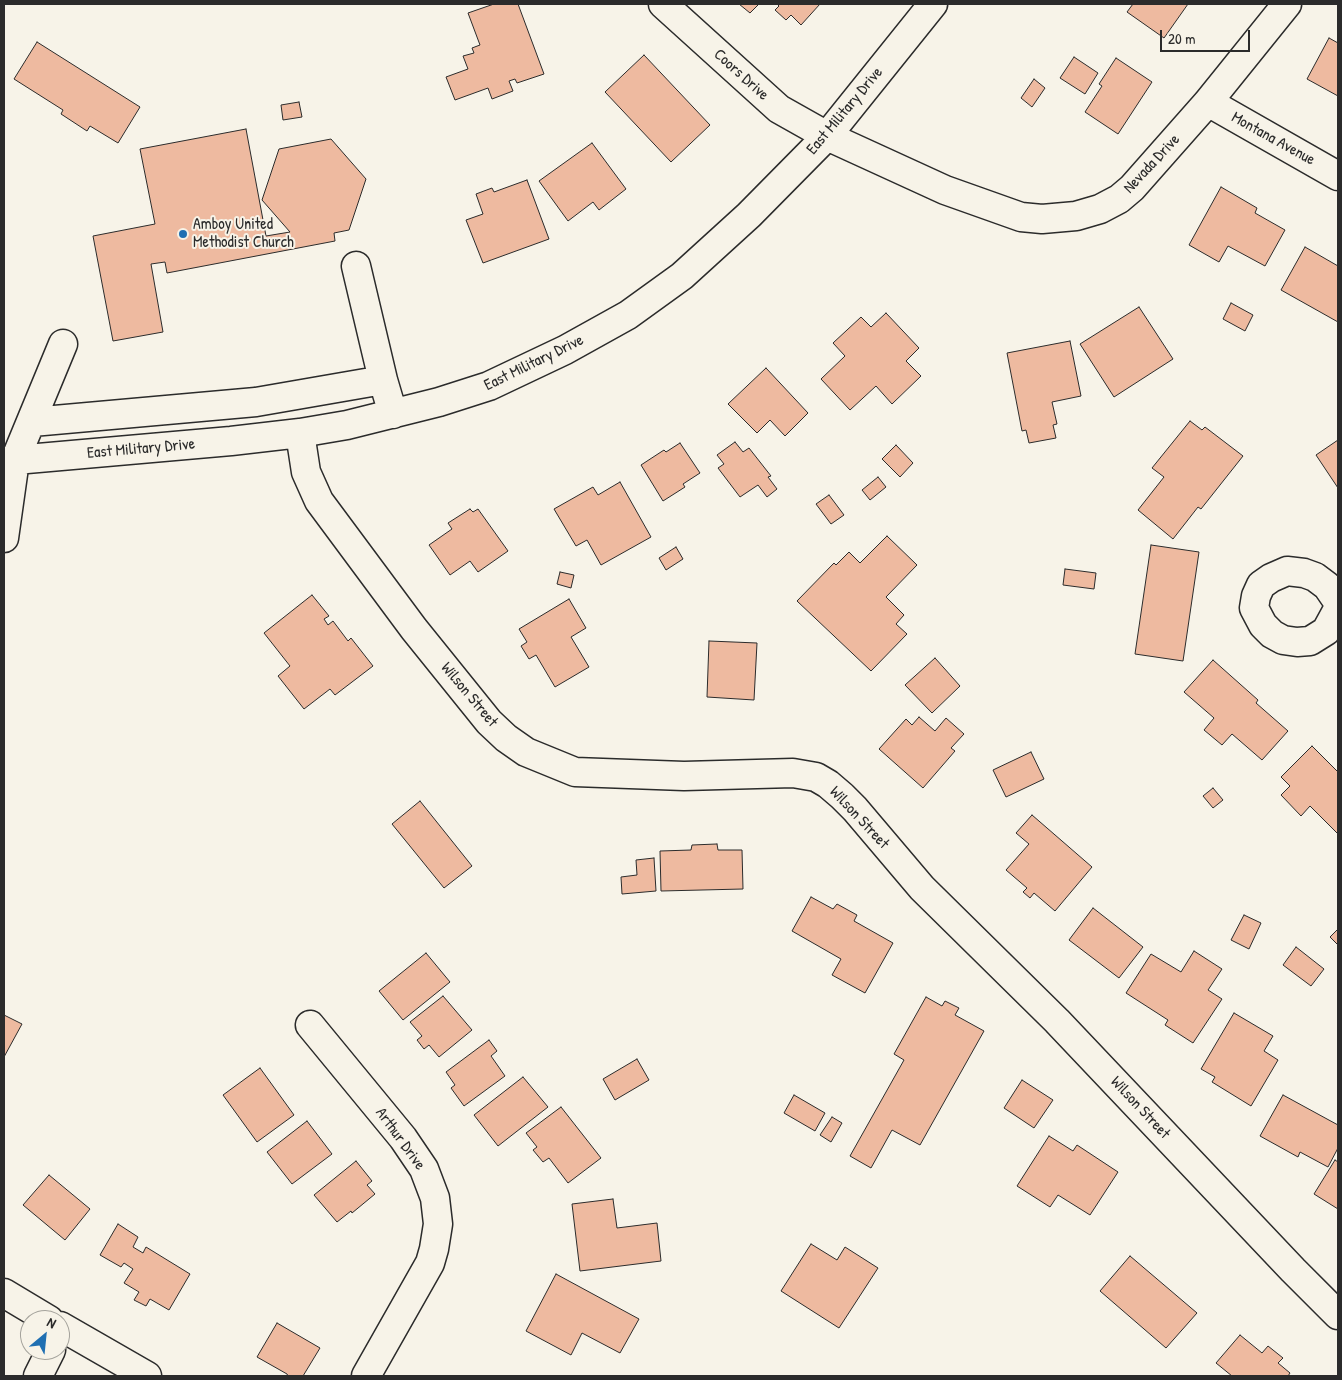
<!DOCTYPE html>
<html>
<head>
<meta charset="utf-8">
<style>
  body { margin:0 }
  #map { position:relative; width:1342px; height:1380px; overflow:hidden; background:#f7f3e8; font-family:"Patrick Hand",sans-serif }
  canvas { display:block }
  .frame { position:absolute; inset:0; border:5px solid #2b2b2b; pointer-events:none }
  .north { position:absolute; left:20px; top:1310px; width:50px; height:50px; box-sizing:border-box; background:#f7f3e8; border:1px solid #a5a39c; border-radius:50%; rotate:28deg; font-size:14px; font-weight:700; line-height:20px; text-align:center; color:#2b2b2b }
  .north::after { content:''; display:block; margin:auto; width:18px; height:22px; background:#1f6fb2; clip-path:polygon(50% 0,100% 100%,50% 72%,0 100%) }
  .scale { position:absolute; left:1160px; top:30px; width:90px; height:22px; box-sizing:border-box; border:2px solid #2b2b2b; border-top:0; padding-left:6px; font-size:15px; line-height:18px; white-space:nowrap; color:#2b2b2b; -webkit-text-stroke:4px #f7f3e8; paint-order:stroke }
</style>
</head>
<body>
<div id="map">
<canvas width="1342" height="1380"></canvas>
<div class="frame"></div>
<div class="north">N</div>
<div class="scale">20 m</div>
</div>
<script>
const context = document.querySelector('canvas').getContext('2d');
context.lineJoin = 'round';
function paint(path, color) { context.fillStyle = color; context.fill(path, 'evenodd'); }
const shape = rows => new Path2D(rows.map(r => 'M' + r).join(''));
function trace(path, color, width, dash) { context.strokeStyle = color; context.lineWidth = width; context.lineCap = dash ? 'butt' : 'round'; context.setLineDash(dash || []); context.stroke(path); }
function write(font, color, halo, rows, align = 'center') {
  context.font = font + ' "Patrick Hand",sans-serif'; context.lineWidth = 4; context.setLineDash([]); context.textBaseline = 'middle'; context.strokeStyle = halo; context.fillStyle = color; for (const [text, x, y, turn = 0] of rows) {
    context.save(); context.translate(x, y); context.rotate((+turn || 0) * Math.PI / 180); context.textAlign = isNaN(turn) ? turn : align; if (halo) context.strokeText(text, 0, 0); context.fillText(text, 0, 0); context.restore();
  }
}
const building = shape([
  [494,4,518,4,544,74,517,83,515,79,509,81,513,91,492,99,488,88,455,100,446,77,468,69,463,56,474,53,472,48,480,45,468,13,494,4],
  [739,4,759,4,750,13,739,4],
  [777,4,820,4,801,25,791,15,786,20,775,10,779,6,777,4],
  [1133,4,1188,4,1164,38,1127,12,1133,4],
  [1329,38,1338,43,1338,96,1307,79,1329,38],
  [37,42,140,107,118,143,90,126,87,131,61,114,63,110,14,79,37,42],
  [644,55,710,125,671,162,605,92,644,55],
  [1074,57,1098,73,1085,94,1060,78,1074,57],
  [1116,58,1152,82,1118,134,1085,112,1102,86,1099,84,1116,58],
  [1034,79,1045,88,1032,107,1021,98,1034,79],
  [299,102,302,117,283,120,281,105,299,102],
  [246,129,266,236,290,232,262,200,279,149,331,139,366,179,349,230,334,233,335,241,167,273,165,262,151,264,163,332,113,341,93,236,155,224,140,149,246,129],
  [592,143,626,189,599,210,593,202,568,221,539,181,592,143],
  [527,180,549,239,483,263,466,220,483,214,476,194,492,188,494,192,527,180],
  [1221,187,1257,208,1255,213,1285,230,1265,266,1228,246,1219,262,1189,245,1221,187],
  [1305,247,1338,266,1338,322,1281,290,1305,247],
  [1231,303,1253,315,1245,331,1223,319,1231,303],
  [1139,307,1173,359,1114,397,1080,344,1139,307],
  [886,313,919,348,906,361,921,376,892,404,876,386,850,410,821,379,845,356,833,343,861,317,871,327,886,313],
  [1070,341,1081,396,1052,402,1057,424,1053,425,1056,438,1029,443,1026,430,1022,431,1007,353,1070,341],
  [766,368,808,413,785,436,770,420,757,433,728,404,766,368],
  [1190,421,1202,430,1205,427,1243,456,1201,509,1198,507,1173,539,1138,510,1164,477,1152,468,1190,421],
  [1338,440,1338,488,1316,455,1338,440],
  [735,442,743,452,749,448,771,476,768,477,777,489,767,497,758,485,740,497,718,468,724,464,717,455,735,442],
  [680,443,700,473,683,484,685,487,663,501,641,465,664,450,666,452,680,443],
  [896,445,913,463,900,477,882,459,896,445],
  [878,477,886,487,870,500,862,490,878,477],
  [620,482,651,537,601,565,587,540,576,546,554,509,593,487,598,495,620,482],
  [829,495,844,515,831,524,816,504,829,495],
  [470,509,473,512,478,509,508,551,478,572,470,561,450,575,429,545,452,529,448,523,470,509],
  [887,536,917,565,886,597,904,615,896,624,907,634,871,671,797,601,834,563,836,565,849,552,860,563,887,536],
  [1151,545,1199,552,1183,661,1135,654,1151,545],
  [676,547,683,559,666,570,659,558,676,547],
  [1065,569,1096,573,1094,589,1063,585,1065,569],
  [560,572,574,575,571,588,557,584,560,572],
  [312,595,329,616,324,619,328,625,333,621,348,641,351,638,373,666,335,695,330,689,304,709,278,676,290,666,264,633,312,595],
  [569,599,586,628,571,637,589,667,555,687,536,655,529,659,521,646,527,642,519,629,569,599],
  [709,641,757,643,754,700,707,697,709,641],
  [935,658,960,686,932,713,905,685,935,658],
  [1213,660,1258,700,1256,703,1288,731,1262,760,1232,734,1222,745,1204,730,1214,718,1184,692,1213,660],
  [919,717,935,731,946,718,964,734,951,748,955,751,923,788,879,749,906,719,912,725,919,717],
  [1312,746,1338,772,1338,834,1310,806,1301,816,1281,795,1290,786,1281,777,1312,746],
  [1031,752,1044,779,1006,797,993,770,1031,752],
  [1213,788,1223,800,1213,808,1203,796,1213,788],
  [420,801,472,866,444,888,392,824,420,801],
  [1032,815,1092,867,1055,911,1034,893,1030,898,1023,892,1027,888,1006,870,1029,844,1016,833,1032,815],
  [717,844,718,850,742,850,743,889,661,891,660,851,691,850,692,845,717,844],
  [654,858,656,891,622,894,621,877,637,875,636,860,654,858],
  [811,897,833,909,837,904,857,915,854,921,893,943,865,993,832,975,841,959,792,931,811,897],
  [1093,908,1143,947,1119,978,1069,940,1093,908],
  [1244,915,1261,923,1249,949,1231,940,1244,915],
  [1338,929,1338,945,1330,937,1338,929],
  [1296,947,1324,969,1311,986,1283,965,1296,947],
  [1194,951,1222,969,1208,990,1222,999,1193,1043,1165,1025,1168,1020,1126,993,1151,954,1181,972,1194,951],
  [426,953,450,982,403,1020,379,991,426,953],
  [443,996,472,1030,439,1057,429,1045,424,1049,417,1040,422,1036,410,1022,443,996],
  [926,997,942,1006,945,1001,959,1008,955,1015,984,1031,920,1145,892,1130,871,1168,850,1156,904,1060,894,1054,926,997],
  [1234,1013,1273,1036,1264,1051,1278,1060,1251,1106,1212,1082,1215,1077,1201,1069,1234,1013],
  [4,1015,22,1024,4,1057,4,1015],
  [489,1040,497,1051,491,1056,505,1076,464,1106,451,1088,455,1085,446,1072,489,1040],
  [637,1059,649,1080,615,1100,603,1079,637,1059],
  [260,1068,294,1115,257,1142,223,1095,260,1068],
  [523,1077,548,1107,498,1146,474,1115,523,1077],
  [1022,1080,1053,1100,1034,1128,1004,1108,1022,1080],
  [794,1095,825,1113,815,1131,784,1113,794,1095],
  [1283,1095,1338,1125,1338,1148,1328,1167,1300,1152,1298,1157,1260,1136,1283,1095],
  [561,1107,601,1158,568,1183,549,1158,543,1162,533,1150,537,1147,526,1133,561,1107],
  [832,1117,842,1123,831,1142,820,1135,832,1117],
  [307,1121,332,1154,292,1184,267,1152,307,1121],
  [1049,1136,1073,1151,1077,1145,1118,1172,1090,1215,1058,1195,1050,1207,1017,1186,1049,1136],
  [1335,1160,1338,1162,1338,1209,1314,1194,1335,1160],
  [356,1161,372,1181,367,1185,375,1194,352,1213,351,1211,337,1222,314,1195,356,1161],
  [49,1175,90,1209,65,1240,23,1205,49,1175],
  [613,1199,617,1228,657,1223,661,1261,580,1271,572,1204,613,1199],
  [118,1224,138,1237,133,1247,143,1253,146,1247,190,1274,169,1310,150,1299,146,1306,134,1300,139,1292,124,1283,133,1269,124,1263,121,1267,100,1255,118,1224],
  [811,1244,837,1260,845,1247,878,1268,839,1328,781,1291,811,1244],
  [1130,1256,1197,1313,1166,1348,1100,1291,1130,1256],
  [556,1274,639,1319,620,1353,582,1333,571,1355,526,1331,556,1274],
  [277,1323,320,1348,303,1376,288,1376,287,1374,257,1357,277,1323],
  [1240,1335,1262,1353,1268,1346,1283,1358,1278,1363,1290,1373,1288,1376,1232,1376,1216,1363,1240,1335]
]);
const minor = shape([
  [663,4,779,109,827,136,945,190,1021,217,1042,219,1076,216,1100,209,1119,199,1132,188,1208,102,1287,4],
  [1208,102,1338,176],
  [356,266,383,380],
  [32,422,256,402,383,380,393,414],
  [300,433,306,472,319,501,414,629,489,722,506,738,526,752,575,772,684,776,793,773,816,777,828,784,842,796,855,809,922,888,1057,1021,1293,1270,1338,1315],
  [4,461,231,441,300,433,347,425,439,402,489,386,565,350,628,315,682,276,749,215,827,136,933,4],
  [4,538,15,460,63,344],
  [1338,602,1327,586,1315,577,1304,573,1287,571,1271,578,1261,585,1256,596,1254,608,1263,625,1272,634,1283,640,1297,642,1310,641,1326,631,1338,609],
  [310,1025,403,1138,424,1169,435,1198,438,1224,434,1249,430,1263,366,1376],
  [4,1293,49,1320],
  [60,1326,147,1376],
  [38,1376,51,1350]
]);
const markers = [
  [183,234,5,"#1f6fb2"]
];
const streetNames = [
  ["Coors Drive",741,75,42],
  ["East Military Drive",845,111,-50],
  ["Montana Avenue",1273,139,29],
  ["Nevada Drive",1152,164,-47],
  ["East Military Drive",534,363,-26],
  ["East Military Drive",141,449,-5],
  ["Wilson Street",469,695,50],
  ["Wilson Street",859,818,47],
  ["Wilson Street",1140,1108,47],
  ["Arthur Drive",400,1139,54]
];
const poiNames = [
  ["Amboy United",193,225],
  ["Methodist Church",193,243]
];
paint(building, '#eebaa0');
trace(building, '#2b2b2b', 1);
trace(minor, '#2b2b2b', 31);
trace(minor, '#f7f3e8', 28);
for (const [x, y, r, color] of markers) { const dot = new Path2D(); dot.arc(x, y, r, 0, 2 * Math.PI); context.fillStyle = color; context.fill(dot); trace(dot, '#f7f3e8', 2); }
write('16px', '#2b2b2b', '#f7f3e8', streetNames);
write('16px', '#2b2b2b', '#f7f3e8', poiNames, 'left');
</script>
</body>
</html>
